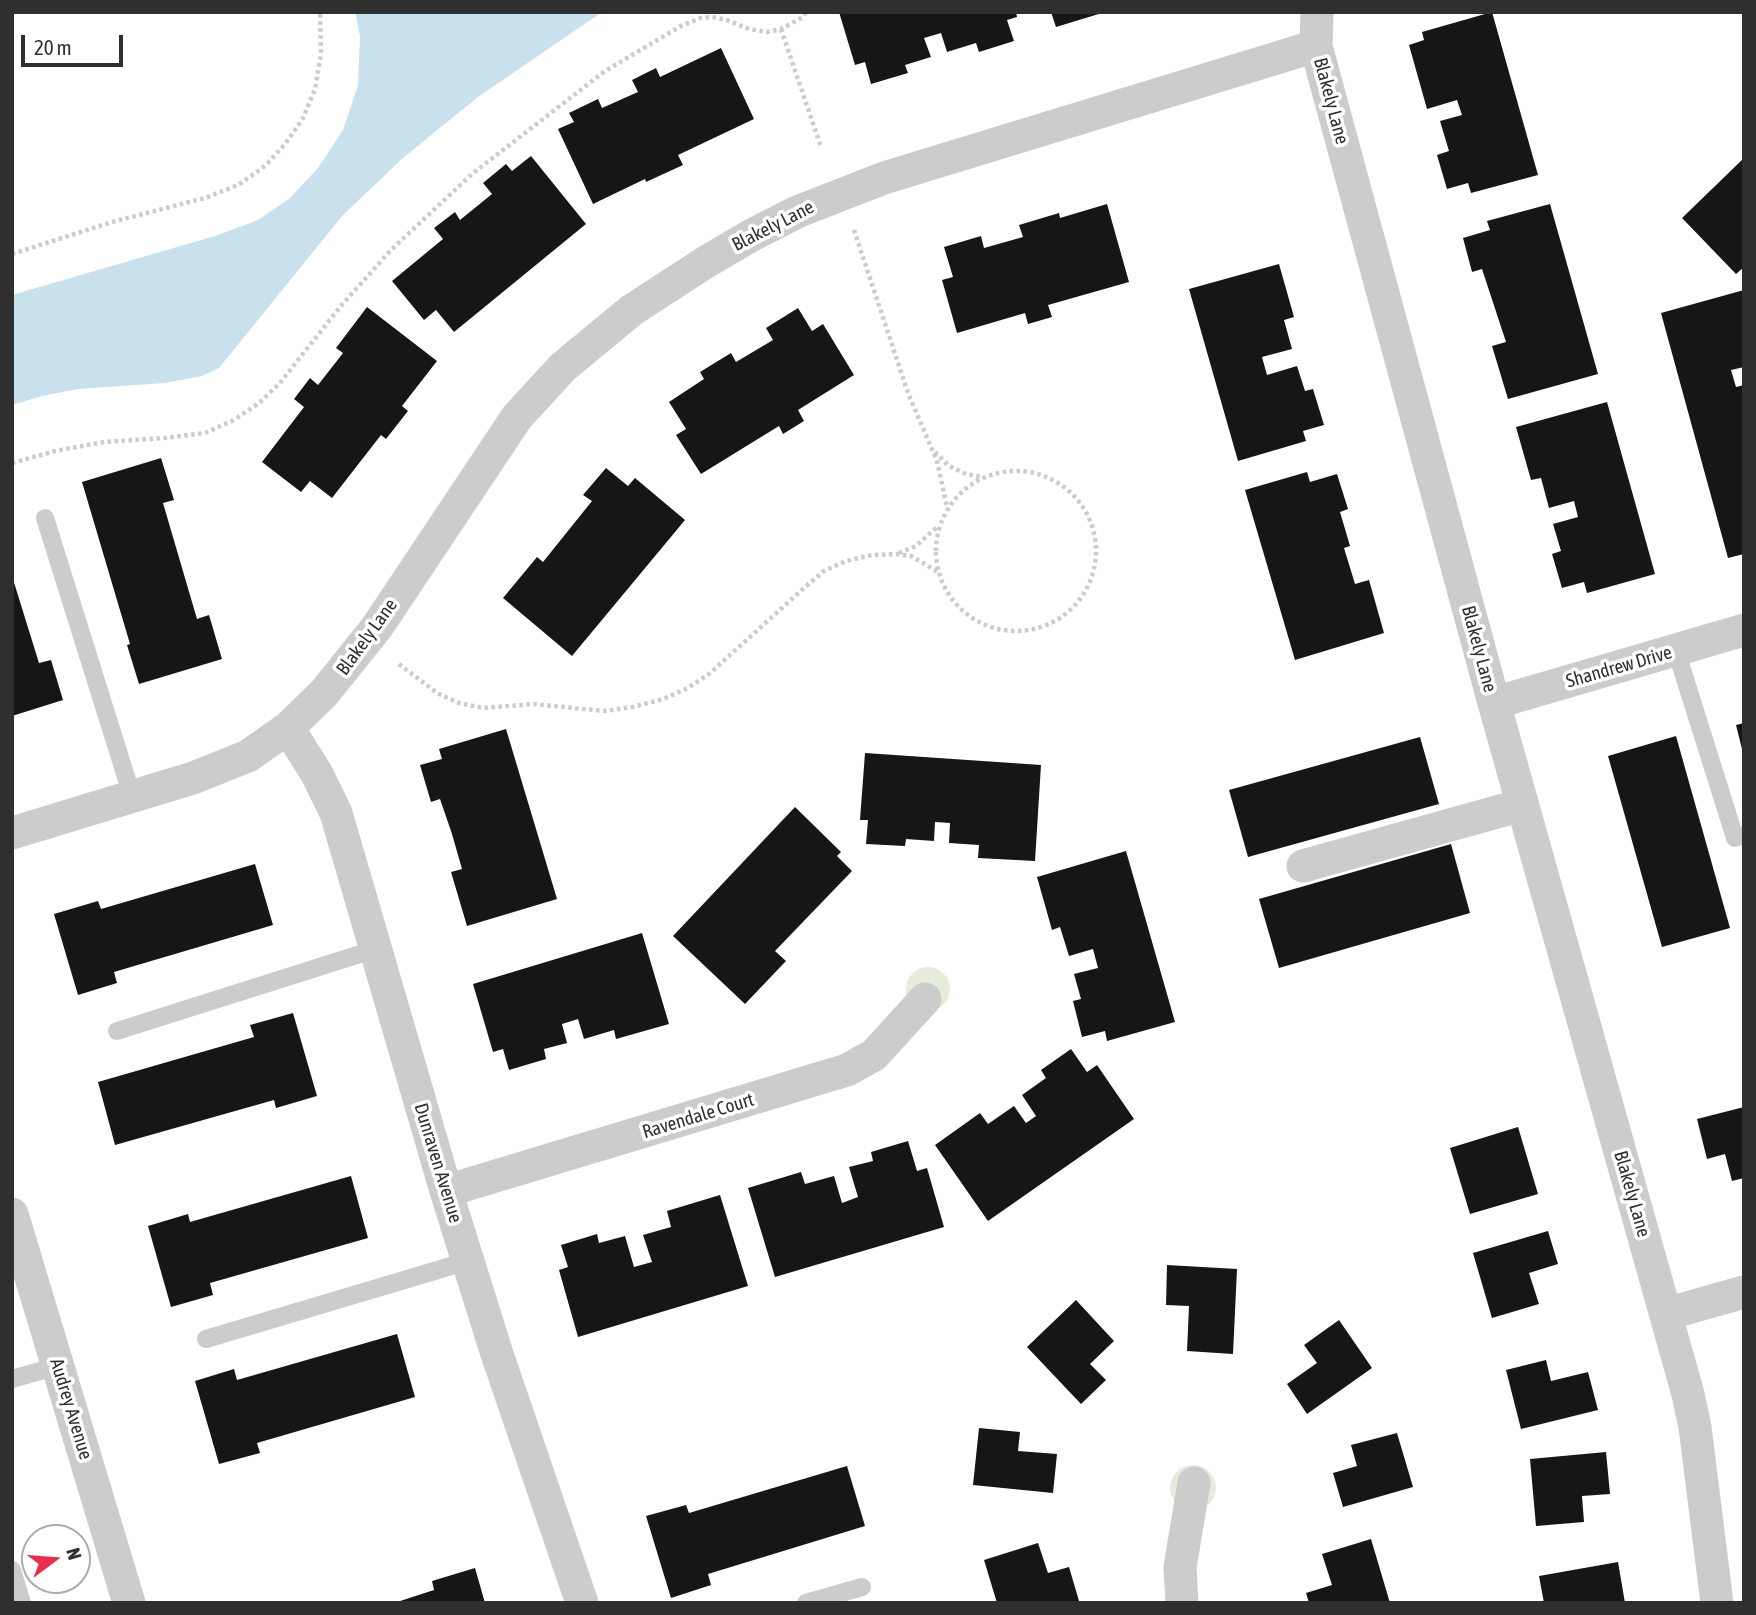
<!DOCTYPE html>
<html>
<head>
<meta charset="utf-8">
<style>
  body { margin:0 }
  #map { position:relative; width:1756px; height:1615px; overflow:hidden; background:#fff; font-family:"Asap Condensed",sans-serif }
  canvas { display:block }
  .frame { position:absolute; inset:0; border:14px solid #2f2f2f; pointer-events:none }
  .north { position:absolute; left:21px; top:1524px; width:70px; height:70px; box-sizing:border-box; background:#fff; border:2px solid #acacac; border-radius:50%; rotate:74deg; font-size:19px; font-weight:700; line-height:28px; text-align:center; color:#2f2f2f }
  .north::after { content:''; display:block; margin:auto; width:24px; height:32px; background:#e82e48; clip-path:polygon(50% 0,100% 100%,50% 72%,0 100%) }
  .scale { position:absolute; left:21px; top:35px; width:102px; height:32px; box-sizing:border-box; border:4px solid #2f2f2f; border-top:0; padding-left:9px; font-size:21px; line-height:24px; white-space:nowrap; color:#2f2f2f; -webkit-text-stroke:5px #fff; paint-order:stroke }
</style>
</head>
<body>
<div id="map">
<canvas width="1756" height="1615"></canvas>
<div class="frame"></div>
<div class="north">N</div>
<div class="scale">20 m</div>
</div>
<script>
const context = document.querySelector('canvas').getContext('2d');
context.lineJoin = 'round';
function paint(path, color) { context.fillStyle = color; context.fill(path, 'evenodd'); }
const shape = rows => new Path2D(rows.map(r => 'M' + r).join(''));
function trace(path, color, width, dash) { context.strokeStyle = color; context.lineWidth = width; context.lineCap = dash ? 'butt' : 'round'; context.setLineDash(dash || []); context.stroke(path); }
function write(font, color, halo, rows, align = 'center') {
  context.font = font + ' "Asap Condensed",sans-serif'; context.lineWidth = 7; context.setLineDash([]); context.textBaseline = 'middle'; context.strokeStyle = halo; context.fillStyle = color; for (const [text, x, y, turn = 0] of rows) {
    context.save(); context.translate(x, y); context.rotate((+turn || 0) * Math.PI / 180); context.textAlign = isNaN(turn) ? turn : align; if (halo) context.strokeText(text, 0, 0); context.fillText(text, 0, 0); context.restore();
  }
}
const green = shape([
  '906 989a22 22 0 1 1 44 0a22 22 0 1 1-44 0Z',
  '1170 1488a23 23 0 1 1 46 0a23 23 0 1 1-46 0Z'
]);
const water = shape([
  [355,12,602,12,478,97,403,158,343,215,219,368,202,376,165,383,78,389,42,396,12,405,12,295,218,235,258,220,289,199,318,168,343,130,358,85,360,36]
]);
const building = shape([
  [839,12,1016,12,1017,17,1007,20,1014,41,979,52,976,43,947,52,941,33,924,38,931,57,905,65,908,73,871,84,865,62,855,65],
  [1051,12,1102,12,1102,13,1056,27],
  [1492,12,1538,175,1471,193,1468,183,1447,189,1437,155,1449,151,1440,121,1462,115,1457,100,1427,109,1409,45,1424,40,1422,32],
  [721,48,754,119,678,155,683,165,646,182,645,179,593,204,558,129,574,122,569,113,598,99,602,108,638,92,632,80,656,68,660,77],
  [531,156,586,224,454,332,436,310,424,320,392,281,443,239,434,228,455,212,460,220,492,194,483,183,506,164,512,171],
  [1744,158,1744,267,1736,274,1682,218],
  [1107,204,1129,282,1048,305,1052,317,1028,324,1025,313,957,333,942,280,953,277,944,247,981,236,984,248,1023,237,1019,225,1059,213,1060,218],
  [1550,204,1598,374,1508,399,1492,346,1506,342,1482,269,1472,272,1463,238,1490,230,1487,221],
  [1279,264,1294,317,1284,320,1292,349,1262,357,1267,375,1297,366,1305,391,1313,389,1324,425,1303,431,1306,441,1238,461,1189,289],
  [1744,290,1744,367,1731,370,1736,387,1744,385,1744,554,1728,558,1661,313],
  [367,307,437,361,402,406,408,411,386,439,381,435,332,498,310,481,301,492,262,462,304,407,294,399,310,378,318,385,343,353,336,348],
  [798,308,812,331,823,324,854,375,798,410,804,421,783,434,779,426,701,474,676,435,686,429,669,402,704,379,700,372,731,353,736,362,773,340,766,328],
  [1607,402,1655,574,1587,593,1584,582,1562,588,1552,554,1561,551,1553,524,1578,517,1574,501,1549,508,1541,478,1531,480,1516,427],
  [161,458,174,500,163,503,197,619,209,615,222,659,139,684,127,645,130,644,82,482],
  [606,468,628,486,635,478,685,520,572,656,503,598,537,557,543,562,592,501,583,495],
  [1307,472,1310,482,1337,474,1348,509,1340,512,1350,546,1344,548,1355,584,1369,580,1384,633,1295,660,1245,490],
  [12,576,39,663,51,660,63,700,12,716],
  [1744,723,1744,753,1743,753,1736,725],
  [506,729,557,899,467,926,451,872,462,869,452,834,440,799,431,802,420,765,442,759,439,749],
  [1676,736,1730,928,1662,947,1608,756],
  [1420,737,1439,804,1248,857,1229,790],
  [865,753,1041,765,1035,861,978,858,979,845,949,843,950,823,935,822,934,841,906,839,905,846,866,844,868,820,860,820],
  [795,807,841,852,837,856,852,871,775,951,786,961,745,1004,673,936],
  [1451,844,1470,913,1279,968,1259,899],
  [1126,851,1175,1022,1107,1041,1105,1031,1082,1037,1073,1001,1081,999,1074,974,1098,968,1093,949,1069,956,1060,927,1052,930,1037,877],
  [255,864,273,925,114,972,117,983,78,995,54,914,98,901,101,909],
  [642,933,669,1024,616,1039,614,1030,584,1039,578,1019,562,1024,567,1043,544,1049,546,1059,509,1070,503,1049,493,1052,473,984],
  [293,1013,317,1096,276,1108,274,1100,115,1145,98,1082,254,1037,250,1025],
  [1071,1049,1087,1072,1097,1065,1134,1119,988,1221,935,1145,980,1113,988,1124,1014,1106,1026,1123,1036,1116,1022,1095,1046,1078,1041,1070],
  [1744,1107,1744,1178,1732,1181,1725,1154,1707,1159,1697,1119],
  [1518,1127,1538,1194,1470,1214,1450,1148],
  [908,1141,917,1171,927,1168,944,1227,775,1277,748,1188,801,1172,805,1184,834,1176,842,1203,858,1197,849,1167,873,1161,871,1152],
  [351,1176,368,1238,210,1283,213,1295,171,1307,148,1226,188,1214,190,1222],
  [720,1195,748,1286,578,1337,559,1270,568,1267,561,1245,597,1234,599,1243,625,1236,634,1267,652,1262,643,1235,671,1227,667,1211],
  [1548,1231,1558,1264,1529,1273,1539,1304,1492,1318,1473,1253],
  [1167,1265,1237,1269,1233,1354,1187,1351,1189,1306,1166,1305],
  [1076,1300,1114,1341,1090,1364,1106,1380,1081,1404,1027,1347],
  [1339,1320,1372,1368,1307,1414,1287,1384,1317,1363,1304,1345],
  [397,1334,415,1397,257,1443,260,1453,219,1464,195,1381,234,1369,237,1380],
  [1546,1360,1551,1381,1588,1372,1598,1410,1521,1429,1506,1370],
  [979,1428,1020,1432,1018,1451,1057,1454,1053,1493,973,1485],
  [1397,1433,1413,1487,1343,1507,1333,1473,1357,1466,1351,1445],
  [1606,1452,1610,1494,1582,1496,1584,1522,1536,1526,1530,1459],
  [847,1466,865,1526,708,1574,711,1585,671,1598,646,1516,686,1505,689,1513],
  [1371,1539,1390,1603,1309,1603,1306,1593,1332,1585,1322,1554],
  [1038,1543,1048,1573,1069,1567,1079,1601,997,1603,984,1560],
  [1618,1562,1625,1603,1544,1603,1539,1576],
  [475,1568,485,1603,394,1603,434,1590,432,1581]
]);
const path = shape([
  [781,29,821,147],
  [854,230,908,393,937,461,947,507],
  [12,254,112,222,205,198,238,185,265,166,286,143,303,118,315,89,321,54,320,12],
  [935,452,949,466,966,474,982,477],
  [12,463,55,451,104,442,165,438,205,433,234,420,259,403,280,383,340,307,391,250,472,174,605,71,681,26,701,18,712,17,727,20,749,29,767,32,781,29,803,17,806,12],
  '936 551a80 80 0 1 1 160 0a80 80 0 1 1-160 0Z',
  [899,553,916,546,937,527],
  [399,664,437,693,459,703,483,708,534,704,604,711,633,707,663,699,688,688,709,674,804,588,824,571,846,561,872,555,896,554,911,556,938,572]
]);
const lane = shape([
  [45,518,132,796],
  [1676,650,1735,838,1744,835],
  [117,1031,376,949],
  [206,1339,468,1261],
  [12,1379,58,1366],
  [12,1570,22,1603],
  [806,1603,862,1587]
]);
const street = shape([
  [1317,12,1316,46,1494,703,1688,1394,1695,1427,1717,1603],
  [1494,703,1744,630],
  [288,728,317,774,336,813,446,1191,496,1351,582,1603],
  [12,833,193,778,248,756,288,728,324,693,377,627,517,417,563,367,632,310,706,262,752,235,797,212,884,178,1316,46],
  [1303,866,1522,805],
  [446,1191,847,1070,874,1055,925,999],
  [12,1214,129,1603],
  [1666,1314,1744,1292],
  [1182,1603,1180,1567,1194,1483]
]);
const streetNames = [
  ["Blakely Lane",1331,101,75],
  ["Blakely Lane",773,226,-27],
  ["Blakely Lane",367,637,-54],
  ["Blakely Lane",1479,649,75],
  ["Shandrew Drive",1619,667,-16],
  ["Ravendale Court",698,1116,-17],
  ["Dunraven Avenue",438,1163,73],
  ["Blakely Lane",1632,1194,74],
  ["Audrey Avenue",71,1409,73]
];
paint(green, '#e6ecdc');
paint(water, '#c8e1ec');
paint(building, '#161616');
trace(path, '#ccc', 4.5, [3.5, 3.5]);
trace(lane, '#ccc', 18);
trace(street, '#ccc', 33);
write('19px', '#2f2f2f', '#fff', streetNames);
</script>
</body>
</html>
